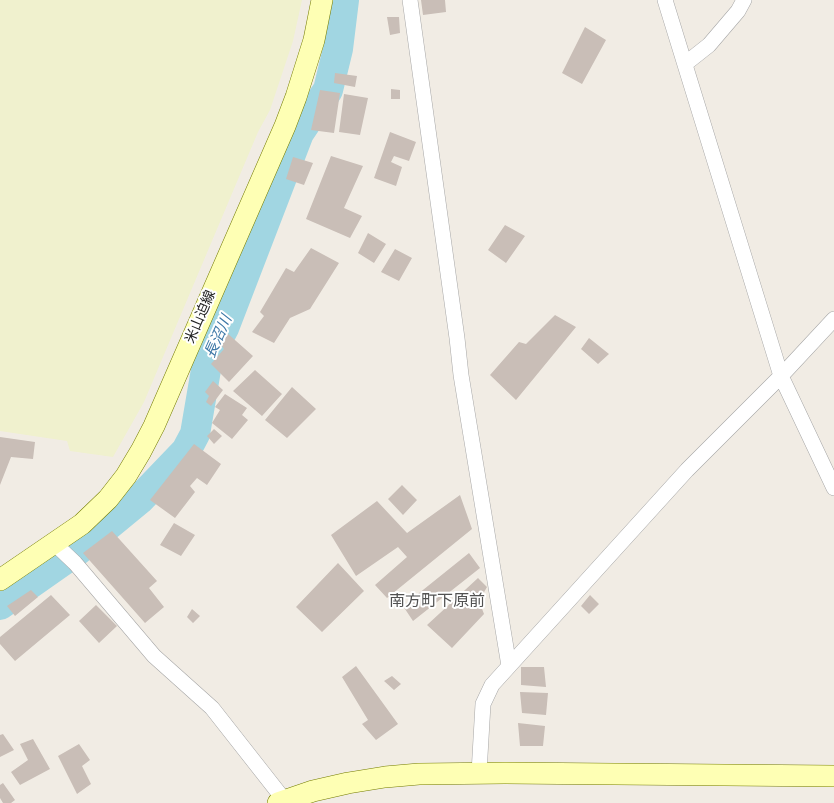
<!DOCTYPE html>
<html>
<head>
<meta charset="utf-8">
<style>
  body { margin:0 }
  canvas { display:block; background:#f1ece4 }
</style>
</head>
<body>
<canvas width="834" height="803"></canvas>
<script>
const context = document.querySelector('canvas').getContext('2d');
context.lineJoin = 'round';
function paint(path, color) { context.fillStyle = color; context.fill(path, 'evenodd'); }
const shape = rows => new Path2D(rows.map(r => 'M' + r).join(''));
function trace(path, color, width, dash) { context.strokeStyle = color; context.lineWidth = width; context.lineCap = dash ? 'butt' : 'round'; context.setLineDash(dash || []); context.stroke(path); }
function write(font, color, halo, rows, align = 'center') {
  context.font = font + ' "Roboto Condensed","Noto Sans JP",sans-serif'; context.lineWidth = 4; context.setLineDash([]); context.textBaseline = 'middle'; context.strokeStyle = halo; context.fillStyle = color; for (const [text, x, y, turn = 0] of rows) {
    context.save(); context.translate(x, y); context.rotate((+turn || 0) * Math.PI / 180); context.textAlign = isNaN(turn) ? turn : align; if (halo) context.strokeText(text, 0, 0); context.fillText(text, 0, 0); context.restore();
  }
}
const farmland = shape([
  [0,0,302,0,293,41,270,110,258,132,144,402,113,457,70,451,67,441,0,431]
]);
const river = shape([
  [0,605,77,551,139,500,186,451,195,434,208,358,224,328,299,133,328,90,338,49,344,0]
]);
const building = shape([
  [421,0,445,0,446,12,423,15],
  [387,17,399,17,400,33,390,35],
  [585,27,606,40,582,84,562,73],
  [335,73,357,76,355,87,334,83],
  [391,89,400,90,400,99,391,99],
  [320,90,340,93,334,133,311,130],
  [344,94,368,98,360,135,339,132],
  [390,132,416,142,409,161,394,156,391,162,402,167,396,186,374,178],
  [331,156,363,166,344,208,362,216,350,238,306,219],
  [293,157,313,163,304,185,286,179],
  [505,225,525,236,506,263,488,250],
  [368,233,386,244,374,263,358,253],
  [311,248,339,263,310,309,290,318,274,343,252,332,264,316,260,312,286,268,294,272],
  [395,249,412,258,399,281,381,272],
  [555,315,576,327,516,400,490,375,519,342,526,344],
  [227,333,253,356,229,382,211,364,224,349,219,342],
  [589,338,609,354,598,364,581,349],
  [255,370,282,394,262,416,233,391],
  [213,381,223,390,211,406,206,402,209,396,205,392],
  [292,387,316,409,287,438,265,420],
  [225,394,247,408,242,415,248,420,232,439,212,423,220,410,215,407],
  [214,429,222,436,214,444,207,436],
  [0,437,35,442,33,459,11,457,0,485],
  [194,444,221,464,207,485,197,478,190,486,195,492,175,518,150,500],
  [402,485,417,500,403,515,388,499],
  [460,495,472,529,387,598,375,585,407,557,398,547,356,576,331,535,377,501,407,533],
  [174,523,195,535,181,556,160,545],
  [112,531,157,581,149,588,164,607,145,623,83,553],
  [469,553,480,568,413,621,403,606],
  [338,563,364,591,322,632,296,607],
  [478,578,487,587,479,601,484,614,452,648,427,625],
  [31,590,38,597,15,616,7,606],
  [51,595,70,615,15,661,0,644,0,637],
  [590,595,599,604,589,614,581,606],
  [96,605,117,626,99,643,79,621],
  [192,609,200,616,193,623,187,617],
  [356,666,398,724,376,740,362,724,368,720,342,677],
  [521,667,544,667,546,687,521,685],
  [392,676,401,684,394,690,384,681],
  [520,692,548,693,546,715,522,713],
  [518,723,545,726,543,746,520,746],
  [3,734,14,750,0,757,0,735],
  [33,739,50,769,20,785,11,772,28,760,20,744],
  [79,744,90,760,82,766,91,784,77,794,58,756],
  [3,783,15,800,11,803,3,803,0,798,0,785]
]);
const street = shape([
  [410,0,457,338,461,375,509,666],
  [665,0,781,376,834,488],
  [685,64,709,45,738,11,744,0],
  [55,544,75,563,154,656,212,708,285,801],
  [479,773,483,704,492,685,687,470,781,376,834,319]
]);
const secondary = shape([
  [0,580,82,524,108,499,126,476,141,451,154,426,285,126,296,97,314,40,322,0],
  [278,803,313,791,348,783,385,777,419,774,505,773,834,776]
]);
const streetNames = [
  ["米山迫線",201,317,-67]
];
const waterNames = [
  ["長沼川",219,337,-66]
];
const quarterNames = [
  ["南方町下原前",437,602]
];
paint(farmland, '#f0f1ce');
trace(river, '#a1d6e2', 30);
paint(building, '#c9beb7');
trace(street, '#a6a6a6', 16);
trace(secondary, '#747c00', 22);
trace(street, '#fff', 15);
trace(secondary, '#feffb4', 21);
write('14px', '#1f1f1f', '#fff', streetNames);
write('italic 15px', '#3d77a6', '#fff', waterNames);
write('16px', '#525252', '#fff', quarterNames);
</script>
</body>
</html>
